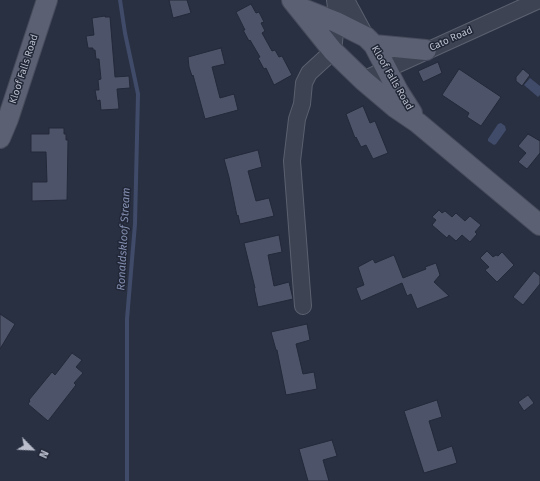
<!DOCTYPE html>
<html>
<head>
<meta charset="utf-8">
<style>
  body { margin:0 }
  #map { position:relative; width:540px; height:481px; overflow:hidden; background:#293042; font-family:"Fira Sans",sans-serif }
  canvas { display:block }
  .north { position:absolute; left:12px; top:429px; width:40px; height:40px; -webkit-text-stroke:3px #222737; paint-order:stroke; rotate:114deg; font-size:11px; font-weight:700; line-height:16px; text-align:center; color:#babecc }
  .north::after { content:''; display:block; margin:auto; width:14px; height:18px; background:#babecc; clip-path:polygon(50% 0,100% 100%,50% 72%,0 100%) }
</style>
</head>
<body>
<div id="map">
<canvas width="540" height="481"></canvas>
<div class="north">N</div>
</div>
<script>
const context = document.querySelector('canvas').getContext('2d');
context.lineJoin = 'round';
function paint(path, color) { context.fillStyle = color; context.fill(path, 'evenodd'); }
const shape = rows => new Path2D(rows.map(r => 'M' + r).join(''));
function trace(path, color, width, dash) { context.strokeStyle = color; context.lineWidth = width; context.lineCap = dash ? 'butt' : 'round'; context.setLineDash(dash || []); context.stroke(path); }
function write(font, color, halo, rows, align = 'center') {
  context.font = font + ' "Fira Sans",sans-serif'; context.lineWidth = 3; context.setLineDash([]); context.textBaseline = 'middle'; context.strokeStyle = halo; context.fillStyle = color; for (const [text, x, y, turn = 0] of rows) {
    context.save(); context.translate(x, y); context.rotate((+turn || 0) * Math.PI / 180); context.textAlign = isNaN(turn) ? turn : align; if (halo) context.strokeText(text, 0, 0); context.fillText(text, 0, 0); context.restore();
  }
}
const water = shape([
  [530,78,540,86,540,95,538,97,524,85],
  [501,123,505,126,506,130,496,144,494,145,488,141,488,139,498,124]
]);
const stream = shape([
  [120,0,125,33,138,94,135,224,127,319,127,481]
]);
const building = shape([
  [169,0,187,0,191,13,173,18,169,0],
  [251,4,256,13,259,12,264,22,261,23,265,31,262,33,272,51,275,50,279,57,282,56,292,75,274,85,266,68,264,69,258,58,260,57,250,40,249,41,243,30,245,30,236,12,251,4],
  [105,16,105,17,110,17,115,77,129,76,130,88,117,89,119,109,101,110,100,100,97,101,95,90,99,90,98,80,101,79,99,59,96,59,95,50,93,50,93,48,88,48,86,36,94,35,92,18,105,16],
  [221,48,225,64,212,67,220,98,234,94,238,110,205,119,193,75,192,76,189,67,188,57,221,48],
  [438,62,442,73,423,82,418,71,438,62],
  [459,69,501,97,481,126,467,117,469,113,442,95,459,69],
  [523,69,530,75,522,86,516,81,516,77,523,69],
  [363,106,370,123,375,121,388,153,373,159,366,145,361,147,356,137,355,138,346,114,363,106],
  [49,128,64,128,64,134,66,134,66,140,68,140,67,200,32,201,32,182,47,182,46,152,31,152,31,134,49,134,49,128],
  [528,134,540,141,540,153,527,169,518,162,526,153,518,146,528,134],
  [258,150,262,167,248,171,256,201,269,198,274,216,240,224,238,215,237,216,229,177,224,159,258,150],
  [439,210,442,213,445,211,452,217,456,213,465,221,470,216,481,225,475,232,477,234,470,242,462,235,456,241,449,235,447,238,432,225,436,220,432,217,439,210],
  [279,235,282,252,268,255,274,286,289,282,293,299,258,307,254,288,255,288,244,243,279,235],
  [487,251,493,257,496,255,498,256,502,252,514,265,497,282,485,270,489,267,480,258,487,251],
  [394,255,403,278,426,269,425,267,436,263,440,275,434,282,449,296,417,309,411,294,407,296,402,283,361,301,356,288,364,285,358,267,373,259,375,263,394,255],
  [534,271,540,276,540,284,523,305,513,297,534,271],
  [0,314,15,324,0,349,0,314],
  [307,324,310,340,296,344,303,374,314,372,317,389,286,395,277,350,276,350,271,332,307,324],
  [72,353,82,360,76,367,83,373,74,383,76,385,48,421,28,404,30,401,29,400,52,372,55,375,72,353],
  [528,395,534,403,524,411,518,402,528,395],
  [437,400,442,417,429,421,438,451,452,446,457,463,424,473,404,411,437,400],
  [332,440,337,456,323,460,329,481,308,481,299,449,332,440]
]);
const minor = shape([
  [346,0,366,37],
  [363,80,539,0],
  [303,306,292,161,297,119,302,104,304,83,309,73,333,51,337,14,335,0]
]);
const major = shape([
  [292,0,333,51,363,80,396,108,418,123,540,225],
  [298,7,336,22,366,37,374,45,398,91,412,113],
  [374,45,426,50],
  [0,138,8,119,47,0]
]);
const streetNames = [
  ["Cato Road",451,39,-24],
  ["Kloof Falls Road",24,69,-72],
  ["Kloof Falls Road",392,78,60]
];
const waterNames = [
  ["Ronaldskloof Stream",124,239,-87]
];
paint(water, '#404b6a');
trace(stream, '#404b6a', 4);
paint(building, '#4d5469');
trace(building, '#242939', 1);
trace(minor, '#5b606f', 18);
trace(major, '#474b5b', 22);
trace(minor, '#3d4352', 16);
trace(major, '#5b6172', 20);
write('10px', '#babecc', '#222737', streetNames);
write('italic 11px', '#8490b1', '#222737', waterNames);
</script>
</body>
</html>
